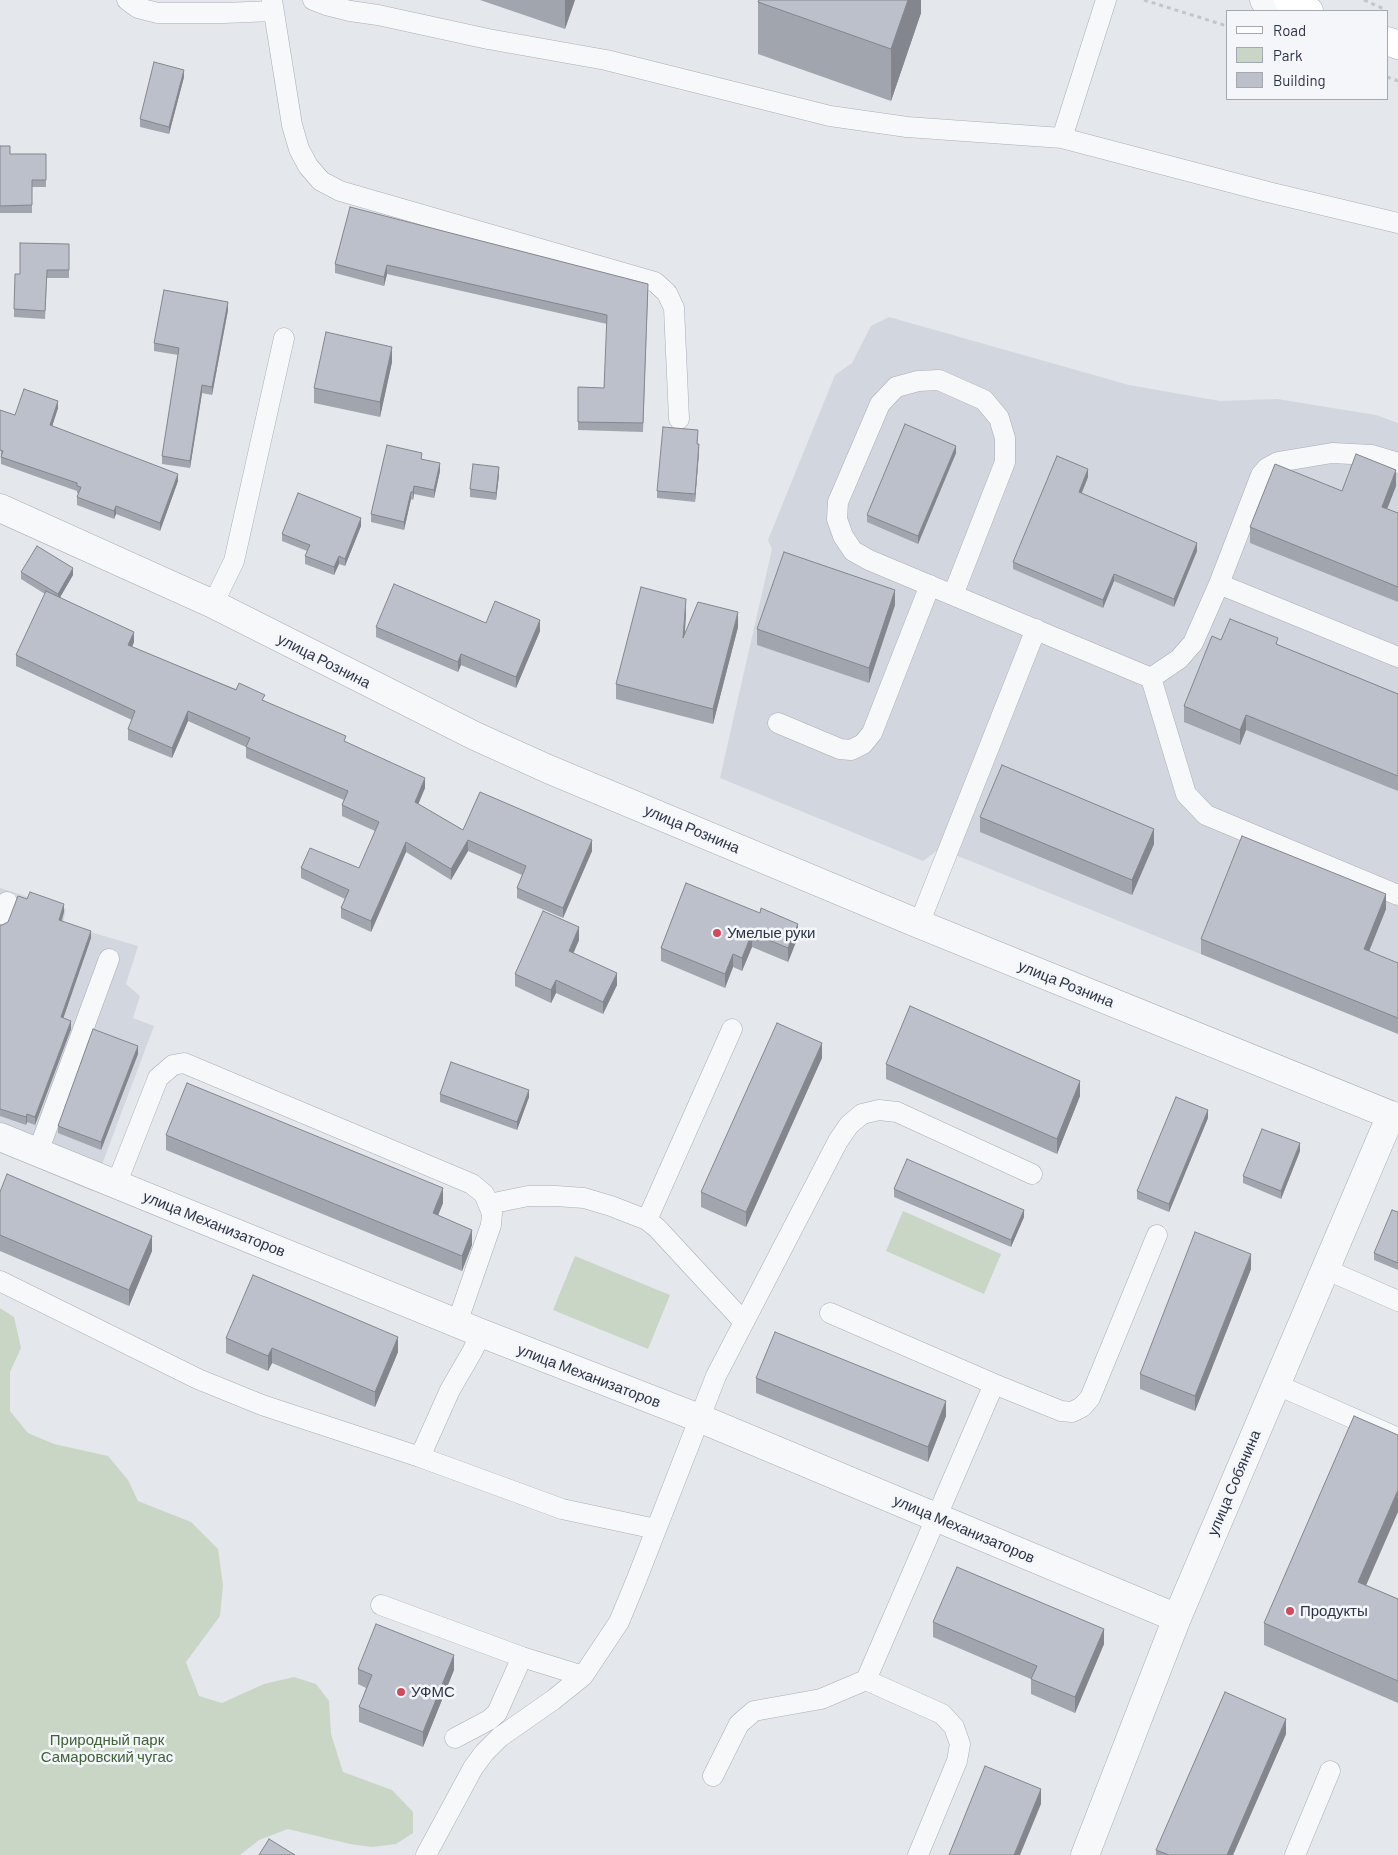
<!DOCTYPE html>
<html>
<head>
<meta charset="utf-8">
<style>
  body { margin:0 }
  #map { position:relative; width:1398px; height:1855px; overflow:hidden; background:#e4e7ec; font-family:Barlow,sans-serif }
  canvas { display:block }
  .legend { position:absolute; left:1226px; top:10px; width:162px; height:90px; box-sizing:border-box; background:#f4f6f9; border:1px solid #a4a8b1; margin:0; padding:6px 9px; list-style:none; font-size:15px; color:#2b3445 }
  .legend li { display:flex; align-items:center; gap:10px; height:25px }
  .legend b { width:25px; border:1px solid #a4a8b1 }
</style>
</head>
<body>
<div id="map">
<canvas width="1398" height="1855"></canvas>
<ul class="legend">
<li><b style="height:6px;background:#fff"></b>Road</li>
<li><b style="height:14px;background:#c9d6c5"></b>Park</li>
<li><b style="height:14px;background:#bbc0ca"></b>Building</li>
</ul>
</div>
<script>
const context = document.querySelector('canvas').getContext('2d');
context.lineJoin = 'round';
function paint(path, color) { context.fillStyle = color; context.fill(path, 'evenodd'); }
const shape = rows => new Path2D(rows.map(r => 'M' + r).join(''));
function trace(path, color, width, dash) { context.strokeStyle = color; context.lineWidth = width; context.lineCap = dash ? 'butt' : 'round'; context.setLineDash(dash || []); context.stroke(path); }
function write(font, color, halo, rows, align = 'center') {
  context.font = font + ' Barlow,sans-serif'; context.lineWidth = 5; context.setLineDash([]); context.textBaseline = 'middle'; context.strokeStyle = halo; context.fillStyle = color; for (const [text, x, y, turn = 0] of rows) {
    context.save(); context.translate(x, y); context.rotate((+turn || 0) * Math.PI / 180); context.textAlign = isNaN(turn) ? turn : align; if (halo) context.strokeText(text, 0, 0); context.fillText(text, 0, 0); context.restore();
  }
}
const built = shape([
  [889,317,1129,385,1220,401,1277,399,1376,415,1398,423,1398,1034,968,860,939,849,923,861,720,778,772,549,768,540,835,375,852,363,871,326],
  [0,888,66,909,63,924,138,946,126,984,140,996,133,1018,154,1026,92,1191,0,1152]
]);
const green = shape([
  [903,1211,1001,1254,984,1294,886,1251],
  [575,1256,670,1295,648,1349,553,1310],
  [0,1308,14,1317,21,1348,10,1372,10,1411,28,1433,54,1444,108,1456,128,1480,138,1501,191,1522,218,1549,223,1585,220,1616,186,1662,199,1696,222,1703,264,1684,294,1677,316,1684,329,1701,331,1734,343,1772,392,1790,413,1812,413,1833,396,1844,372,1847,350,1844,288,1829,259,1840,240,1855,0,1855]
]);
const path = shape([
  [1144,0,1227,26],
  [1364,0,1384,9],
  [1387,77,1398,81]
]);
const lane = shape([
  [127,0,138,8,158,13,224,13,273,11],
  [272,0,292,125,299,149,308,166,321,181,340,191,655,282,667,293,674,308,679,419],
  [313,0,326,5,350,11,378,15,488,39,606,60,830,116,907,127,1062,138,1268,192,1398,223],
  [1062,138,1106,0],
  [1219,584,1261,475,1267,468,1278,462,1332,453,1372,455,1398,463],
  [953,595,1005,462,1005,438,999,418,984,400,939,380,918,381,896,387,880,404,838,502,837,519,843,536,853,551,869,560,1151,678,1186,794,1206,815,1398,895],
  [213,604,234,561,284,338],
  [1151,678,1179,659,1193,643,1219,584,1398,657],
  [778,723,840,749,851,750,863,744,872,733,930,585],
  [0,921,7,902],
  [919,924,1036,629],
  [38,1152,109,959],
  [116,1185,158,1078,173,1065,184,1063,472,1184,484,1194,492,1213,491,1225,457,1323],
  [489,1204,528,1196,556,1196,584,1198,611,1206,647,1220,657,1228,743,1321],
  [647,1220,732,1029],
  [1325,1269,1398,1301],
  [0,1281,198,1379,262,1405,420,1457,562,1509,656,1529],
  [830,1313,994,1384,1061,1411,1072,1412,1082,1407,1090,1398,1157,1235],
  [1275,1384,1398,1438],
  [420,1457,450,1390,472,1352,481,1333],
  [381,1605,522,1657,583,1676],
  [455,1738,489,1720,497,1713,522,1657],
  [713,1776,739,1724,754,1711,821,1699,866,1680],
  [426,1855,473,1768,484,1753,500,1737,553,1700,583,1676,619,1622,636,1581,716,1376,838,1141,849,1125,862,1114,879,1110,897,1112,1032,1174],
  [918,1855,957,1761,960,1744,954,1727,942,1714,866,1680,994,1384],
  [1295,1855,1330,1771]
]);
const street = shape([
  [1264,0,1299,11],
  [0,508,213,604,475,736,548,769,919,924,1398,1118],
  [0,1137,481,1333,699,1418,1177,1618],
  [1085,1855,1177,1618,1391,1115]
]);
const secondary = shape([
  [1288,0,1309,11],
  [1387,41,1398,45]
]);
const wall = shape([
  [480,0,575,0,565,29],
  [921,0,921,13,891,101,758,54,758,2],
  [184,77,169,134,140,127,140,119],
  [0,146,10,154,46,154,46,187,32,187,32,213,0,213],
  [350,207,648,293,643,432,578,430,578,387,604,388,607,324,387,274,384,286,335,273,335,264],
  [69,244,69,278,47,278,45,319,14,317,14,309],
  [228,310,212,395,202,393,190,468,162,464,162,456,178,355,154,351,154,343],
  [392,362,380,417,314,403,314,388],
  [58,408,52,426,178,481,160,531,116,514,114,519,77,505,77,497,79,494,77,493,77,491,1,464,0,410,15,415],
  [698,438,697,444,699,452,695,502,657,498,657,491],
  [956,453,918,544,867,522,867,515],
  [422,459,440,471,434,498,414,494,413,500,411,499,404,530,371,522,371,514],
  [499,475,496,500,470,497,470,489],
  [1088,477,1082,493,1197,551,1174,607,1114,581,1103,608,1013,569,1013,562],
  [1396,486,1387,509,1398,513,1398,602,1250,543,1250,527,1342,491],
  [361,526,345,566,339,564,334,575,305,564,305,556,307,551,282,541,282,534],
  [21,572,73,575,60,597,134,642,132,647,265,701,346,742,425,788,418,804,463,830,592,851,563,918,517,898,517,888,522,875,468,851,451,880,406,852,371,932,341,918,341,908,345,899,301,878,301,868,359,868,375,831,342,816,342,805,344,800,246,758,246,747,188,721,172,758,128,740,128,729,132,720,16,666,16,655,45,594,21,579],
  [895,605,869,683,757,645,757,629],
  [686,614,685,634,738,627,713,724,616,699,616,684],
  [486,623,540,631,516,688,461,665,458,672,376,637,376,627],
  [1221,640,1278,645,1398,694,1398,791,1246,730,1240,745,1184,722,1184,706],
  [980,817,1154,844,1132,895,980,832],
  [686,883,798,937,788,962,752,947,742,971,733,967,725,988,661,961,661,948],
  [1386,909,1369,951,1398,963,1398,1034,1201,954,1201,939],
  [64,912,62,921,91,938,63,1018,71,1029,35,1125,27,1122,26,1125,0,1116,0,925],
  [579,940,573,953,617,985,603,1014,556,993,551,1003,515,986,515,974],
  [138,1054,101,1150,58,1133,58,1126],
  [822,1058,746,1227,701,1207,701,1192],
  [886,1064,1080,1096,1057,1154,886,1079],
  [440,1094,529,1097,517,1130,440,1102],
  [1208,1118,1169,1212,1137,1199,1137,1191],
  [166,1135,443,1203,438,1215,472,1245,462,1271,166,1150],
  [1300,1151,1281,1199,1243,1183,1243,1176],
  [894,1189,1024,1217,1011,1247,894,1197],
  [0,1192,152,1251,129,1306,0,1251],
  [1398,1212,1398,1270,1374,1260,1374,1253],
  [1251,1269,1195,1411,1140,1389,1140,1374],
  [226,1338,398,1352,375,1407,272,1363,268,1371,226,1353],
  [756,1378,946,1416,928,1462,756,1393],
  [1366,1585,1398,1599,1398,1703,1264,1645,1264,1623],
  [933,1622,1104,1644,1075,1713,1031,1694,1031,1679,933,1637],
  [358,1669,454,1670,423,1747,359,1722,359,1707,366,1688,358,1684],
  [1286,1734,1233,1855,1156,1855,1156,1850]
]);
const shadedWall = shape([
  [565,0,575,0,565,29],
  [908,0,921,0,921,13,891,101,891,49],
  [184,70,184,77,169,134,169,127],
  [387,265,387,274,384,286,384,277],
  [228,302,228,310,212,395,212,387],
  [392,347,392,362,380,417,380,402],
  [202,385,202,393,190,468,190,461],
  [58,401,58,408,50,433,50,425],
  [699,444,699,452,695,502,695,494],
  [956,446,956,453,918,544,918,536],
  [440,463,440,471,434,498,434,490],
  [499,467,499,475,496,500,496,493],
  [1088,469,1088,477,1079,499,1079,492],
  [1396,470,1396,486,1382,522,1382,507],
  [178,474,178,481,160,531,160,523],
  [414,486,414,494,413,500,413,492],
  [411,492,411,499,404,530,404,522],
  [116,506,116,514,114,519,114,511],
  [361,518,361,526,345,566,345,559],
  [1197,543,1197,551,1174,607,1174,599],
  [339,556,339,564,334,575,334,567],
  [73,568,73,575,58,601,58,594],
  [1114,574,1114,581,1103,608,1103,600],
  [895,590,895,605,869,683,869,668],
  [686,599,686,614,683,653,683,638],
  [738,612,738,627,713,724,713,709],
  [540,620,540,631,516,688,516,677],
  [134,632,134,642,128,656,128,645],
  [461,654,461,665,458,672,458,662],
  [188,711,188,721,172,758,172,748],
  [1246,715,1246,730,1240,745,1240,730],
  [425,778,425,788,415,812,415,802],
  [1154,829,1154,844,1132,895,1132,880],
  [468,840,468,851,451,880,451,869],
  [592,840,592,851,563,918,563,908],
  [406,842,406,852,371,932,371,921],
  [1386,894,1386,909,1364,964,1364,949],
  [64,904,64,912,59,927,59,920],
  [798,924,798,937,788,962,788,948],
  [579,927,579,940,569,964,569,951],
  [91,931,91,938,61,1025,61,1017],
  [752,933,752,947,742,971,742,958],
  [733,954,733,967,725,988,725,974],
  [617,973,617,985,603,1014,603,1002],
  [556,980,556,993,551,1003,551,990],
  [71,1021,71,1029,35,1125,35,1117],
  [822,1043,822,1058,746,1227,746,1212],
  [138,1046,138,1054,101,1150,101,1142],
  [1080,1081,1080,1096,1057,1154,1057,1139],
  [529,1090,529,1097,517,1130,517,1122],
  [1208,1110,1208,1118,1169,1212,1169,1204],
  [27,1114,27,1122,26,1125,26,1117],
  [1300,1143,1300,1151,1281,1199,1281,1191],
  [443,1188,443,1203,433,1228,433,1213],
  [1024,1210,1024,1217,1011,1247,1011,1240],
  [472,1230,472,1245,462,1271,462,1256],
  [152,1236,152,1251,129,1306,129,1290],
  [1251,1254,1251,1269,1195,1411,1195,1396],
  [398,1337,398,1352,375,1407,375,1392],
  [272,1348,272,1363,268,1371,268,1356],
  [946,1401,946,1416,928,1462,928,1447],
  [1398,1490,1398,1512,1358,1604,1358,1582],
  [1104,1629,1104,1644,1075,1713,1075,1697],
  [454,1655,454,1670,423,1747,423,1732],
  [1286,1719,1286,1734,1233,1855,1227,1855],
  [1041,1789,1041,1804,1020,1855,1014,1855]
]);
const building = shape([
  [759,0,908,0,891,49,758,2,759,0],
  [154,62,184,70,169,127,140,119,154,62],
  [0,146,10,146,10,154,46,154,46,180,32,180,32,205,0,206,0,146],
  [350,207,648,284,643,423,578,422,578,387,604,388,607,315,387,265,384,277,335,264,350,207],
  [20,243,69,244,69,270,47,270,45,311,14,309,15,274,20,274,20,243],
  [164,290,228,302,212,387,202,385,190,461,162,456,179,348,154,343,164,290],
  [326,332,392,347,380,402,314,388,326,332],
  [24,389,58,401,50,425,178,474,160,523,116,506,114,511,77,497,81,487,77,486,77,483,1,457,3,451,0,450,0,410,15,415,24,389],
  [905,424,956,446,918,536,867,515,905,424],
  [663,427,698,430,697,444,699,444,695,494,657,491,663,427],
  [387,445,422,453,421,459,440,463,434,490,414,486,413,492,411,492,404,522,371,514,387,445],
  [1356,454,1396,470,1382,507,1398,513,1398,587,1250,527,1275,464,1342,491,1356,454],
  [1057,456,1088,469,1079,492,1197,543,1174,599,1114,574,1103,600,1013,562,1057,456],
  [473,464,499,467,496,493,470,489,473,464],
  [298,493,361,518,345,559,339,556,334,567,305,556,310,545,282,534,298,493],
  [37,546,73,568,58,594,21,572,37,546],
  [784,552,895,590,869,668,757,629,784,552],
  [394,584,486,623,495,601,540,620,516,677,461,654,458,662,376,627,394,584],
  [641,587,686,599,683,638,698,602,738,612,713,709,616,684,641,587],
  [46,591,134,632,128,645,236,690,239,683,265,695,262,700,346,736,344,741,425,778,415,802,463,830,480,792,592,840,563,908,517,888,526,866,468,840,451,869,406,842,371,921,341,908,349,890,301,868,310,848,359,868,379,822,342,805,348,791,246,747,250,738,188,711,172,748,128,729,135,711,16,655,46,591],
  [1230,619,1278,638,1276,644,1398,694,1398,776,1246,715,1240,730,1184,706,1212,636,1221,640,1230,619],
  [1002,765,1154,829,1132,880,980,817,1002,765],
  [1242,836,1386,894,1364,949,1398,963,1398,1018,1201,939,1242,836],
  [686,883,760,913,761,908,798,924,788,948,752,933,742,958,733,954,725,974,661,948,686,883],
  [30,892,64,904,59,920,91,931,61,1017,71,1021,35,1117,27,1114,26,1117,0,1109,0,925,2,925,8,922,18,896,27,899,30,892],
  [543,911,579,927,569,951,617,973,603,1002,556,980,551,990,515,974,543,911],
  [910,1006,1080,1081,1057,1139,886,1064,910,1006],
  [777,1023,822,1043,746,1212,701,1192,777,1023],
  [93,1029,138,1046,101,1142,58,1126,93,1029],
  [451,1062,529,1090,517,1122,440,1094,451,1062],
  [187,1083,443,1188,433,1213,472,1230,462,1256,166,1135,187,1083],
  [1176,1097,1208,1110,1169,1204,1137,1191,1176,1097],
  [1262,1129,1300,1143,1281,1191,1243,1176,1262,1129],
  [907,1159,1024,1210,1011,1240,894,1189,907,1159],
  [7,1174,152,1236,129,1290,0,1235,0,1192,7,1174],
  [1392,1210,1398,1212,1398,1263,1374,1253,1392,1210],
  [1195,1232,1251,1254,1195,1396,1140,1374,1195,1232],
  [253,1275,398,1337,375,1392,272,1348,268,1356,226,1338,253,1275],
  [775,1332,946,1401,928,1447,756,1378,775,1332],
  [1354,1416,1398,1435,1398,1490,1358,1582,1398,1599,1398,1681,1264,1623,1354,1416],
  [957,1567,1104,1629,1075,1697,1031,1679,1037,1666,933,1622,957,1567],
  [376,1624,454,1655,423,1732,359,1707,372,1675,358,1669,376,1624],
  [1225,1692,1286,1719,1227,1855,1169,1855,1156,1850,1225,1692],
  [985,1766,1041,1789,1014,1855,949,1855,985,1766],
  [269,1839,295,1855,259,1855,269,1839]
]);
const markers = [
  [717,933,5,"#d1495b"],
  [1290,1611,5,"#d1495b"],
  [401,1692,5,"#d1495b"]
];
const streetNames = [
  ["улица Рознина",324,661,27],
  ["улица Рознина",692,829,23],
  ["улица Рознина",1066,984,22],
  ["улица Механизаторов",214,1224,22],
  ["улица Механизаторов",589,1376,21],
  ["улица Собянина",1234,1483,-67],
  ["улица Механизаторов",964,1529,23]
];
const poiNames = [
  ["Умелые руки",727,933],
  ["Продукты",1300,1611],
  ["УФМС",411,1692]
];
const parkNames = [
  ["Природный парк",107,1740],
  ["Самаровский чугас",107,1757]
];
paint(built, '#d2d6de');
paint(green, '#c9d6c5');
trace(lane, '#a9aeb7', 21);
trace(street, '#a9aeb7', 29);
trace(secondary, '#a9aeb7', 29);
trace(path, '#c2c5cb', 3, [4, 4]);
trace(lane, '#f7f8fa', 20);
trace(street, '#f7f8fa', 28);
trace(secondary, '#fff', 28);
paint(wall, '#a1a5ae');
paint(shadedWall, '#83868d');
paint(building, '#bbc0ca');
trace(building, '#83868d', 1);
for (const [x, y, r, color] of markers) { const dot = new Path2D(); dot.arc(x, y, r, 0, 2 * Math.PI); context.fillStyle = color; context.fill(dot); trace(dot, '#f4f6f9', 2); }
write('15px', '#2b3445', '#f4f6f9', streetNames);
write('15px', '#2b3445', '#f4f6f9', poiNames, 'left');
write('15px', '#3f6138', '#f4f6f9', parkNames);
</script>
</body>
</html>
